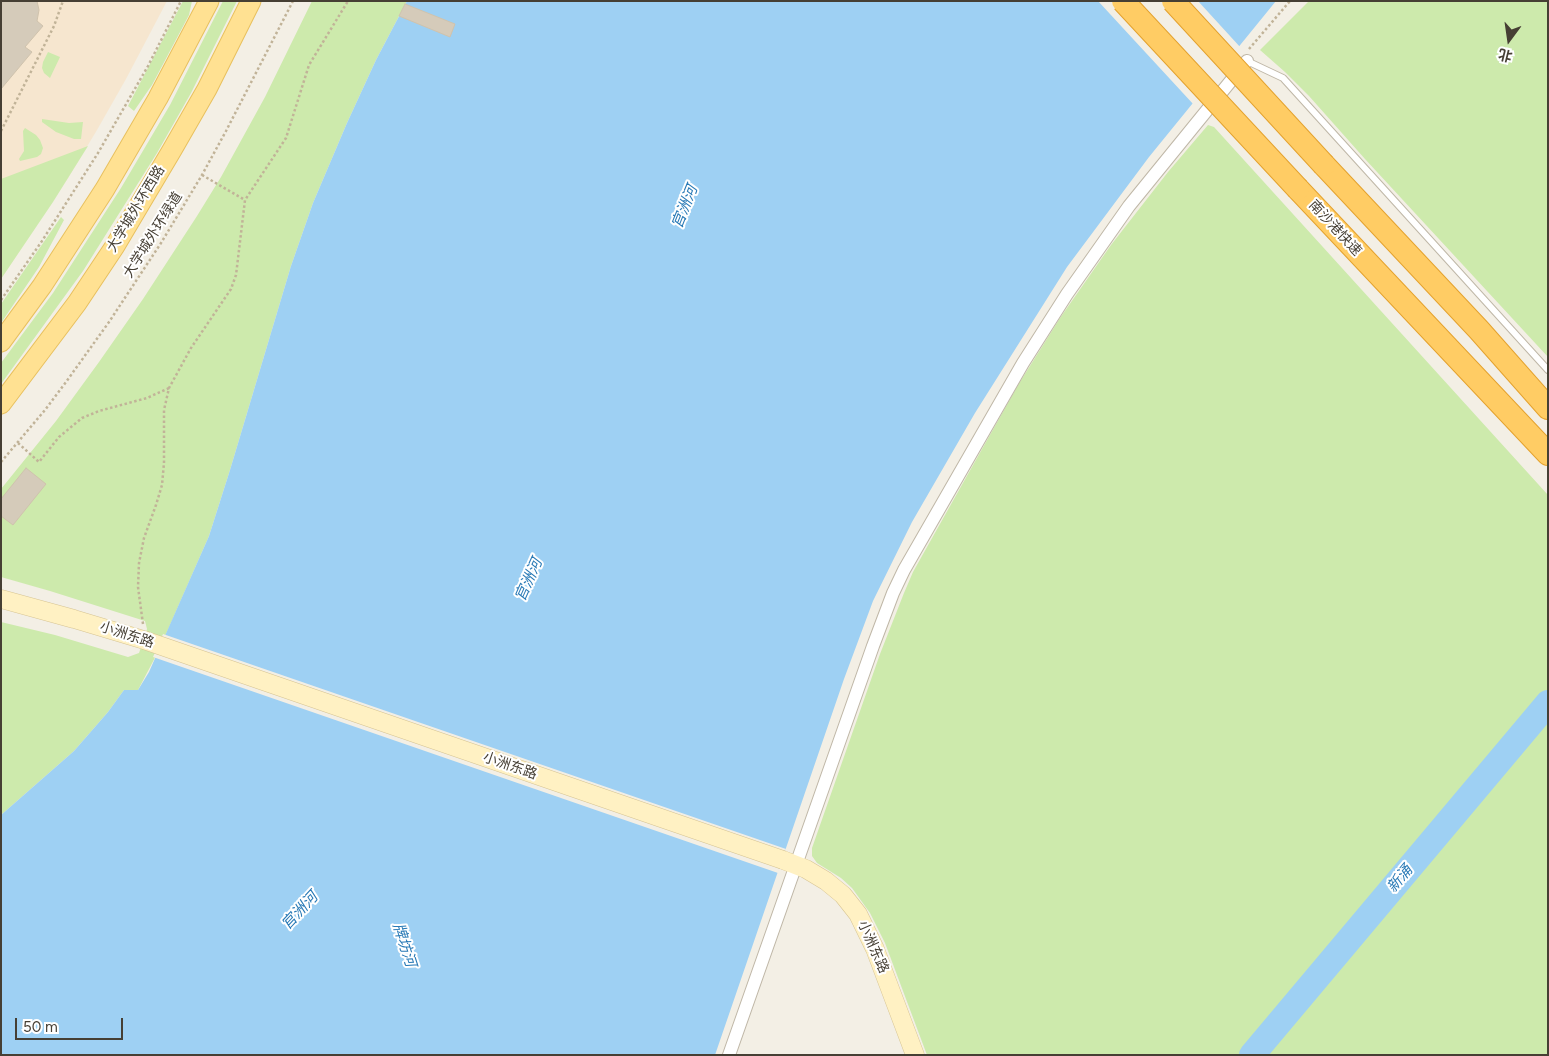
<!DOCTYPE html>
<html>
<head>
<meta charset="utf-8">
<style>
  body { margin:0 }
  #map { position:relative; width:1549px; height:1056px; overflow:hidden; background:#f3efe5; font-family:Figtree,"Noto Sans SC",sans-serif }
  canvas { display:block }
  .frame { position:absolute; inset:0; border:2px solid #463f34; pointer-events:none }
  .north { position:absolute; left:1484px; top:15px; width:50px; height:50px; -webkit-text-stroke:4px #fff; paint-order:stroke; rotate:194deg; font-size:14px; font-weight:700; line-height:20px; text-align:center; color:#463f34 }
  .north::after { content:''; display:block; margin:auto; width:18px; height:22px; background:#463f34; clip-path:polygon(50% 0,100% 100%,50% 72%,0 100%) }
  .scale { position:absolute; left:15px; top:1018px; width:108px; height:22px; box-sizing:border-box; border:2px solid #463f34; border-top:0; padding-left:6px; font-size:15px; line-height:18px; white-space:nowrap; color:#463f34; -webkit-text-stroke:4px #fff; paint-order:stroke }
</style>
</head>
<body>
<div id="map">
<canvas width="1549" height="1056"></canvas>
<div class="frame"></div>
<div class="north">北</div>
<div class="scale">50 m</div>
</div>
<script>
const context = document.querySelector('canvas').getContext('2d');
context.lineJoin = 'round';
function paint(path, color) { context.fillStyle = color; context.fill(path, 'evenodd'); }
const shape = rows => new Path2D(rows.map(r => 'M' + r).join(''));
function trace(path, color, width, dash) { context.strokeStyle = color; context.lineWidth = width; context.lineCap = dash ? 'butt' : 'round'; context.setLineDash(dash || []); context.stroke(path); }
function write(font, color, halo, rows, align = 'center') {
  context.font = font + ' Figtree,"Noto Sans SC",sans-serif'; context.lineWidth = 4; context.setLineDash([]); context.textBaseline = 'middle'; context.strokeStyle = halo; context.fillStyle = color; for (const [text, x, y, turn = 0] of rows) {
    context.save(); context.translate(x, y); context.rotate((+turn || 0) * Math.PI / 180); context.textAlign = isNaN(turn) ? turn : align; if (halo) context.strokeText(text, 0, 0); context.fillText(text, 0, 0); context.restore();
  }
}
const commercial = shape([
  [1,1,167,1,126,79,97,130,68,178,1,279]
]);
const green = shape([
  [183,1,192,1,189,15,152,85,134,111,128,106],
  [223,1,237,1,191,93,157,153,83,271,1,384,1,363,53,293,121,188,170,105],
  [312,1,407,1,376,60,347,123,313,203,291,266,230,470,209,536,159,650,138,690,124,690,108,712,74,751,1,815,1,622,55,635,128,657,139,653,147,629,145,621,50,591,1,577,1,489,56,421,99,362,143,299,197,216,221,177,265,97],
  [1309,1,1548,1,1548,357,1365,159,1309,96,1285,72,1260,50],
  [48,52,60,57,50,78,44,73,42,68,43,62],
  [42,119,69,123,83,122,81,139,74,139,56,132,42,122],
  [1208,125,1214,127,1548,495,1548,1055,927,1055,885,943,870,913,852,888,841,878,817,863,812,856,812,848,880,654,904,593,913,572,1018,385,1060,318,1111,245,1168,172],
  [25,128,36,135,40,140,43,148,41,154,37,157,20,161,19,159,24,151,23,131],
  [88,146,53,202,1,279,1,179],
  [61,217,64,220,39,267,1,323,1,304]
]);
const water = shape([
  [407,1,1276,1,1149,157,1067,267,975,413,912,522,873,601,844,679,715,1055,1,1055,1,815,74,751,108,712,124,690,138,690,149,672,209,536,230,470,291,266,313,203,347,123,376,60]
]);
const pier = shape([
  [1098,1,1198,1,1241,48,1194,105],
  [163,634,786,849,778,873,153,657]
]);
const river = shape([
  [1252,1055,1548,703]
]);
const building = shape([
  [1,1,37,1,39,10,37,21,43,26,25,47,32,52,1,89,1,1],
  [405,4,455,24,450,37,399,16,405,4],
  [26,468,46,484,13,525,1,516,1,499,26,468]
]);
const path = shape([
  [1249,49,1290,1],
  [1,131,54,26,63,1],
  [202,175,245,200],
  [1,300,42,241,98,153,148,66,181,1],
  [18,443,39,462,59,437,82,418,99,411,147,398,169,388],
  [1,462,45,410,66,382,109,322,161,243,202,175,226,131,293,1],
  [143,624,138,587,139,563,144,538,156,505,162,485,164,463,164,410,169,388,191,348,231,289,236,275,245,200,286,138,309,65,348,1]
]);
const service = shape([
  [1247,61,1283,78,1548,370]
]);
const minor = shape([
  [729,1055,873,646,893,593,904,570,1023,363,1067,294,1129,206,1247,61]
]);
const secondary = shape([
  [1,599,74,619,144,640],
  [783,860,806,869,826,881,843,895,858,914,875,949,915,1055]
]);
const primary = shape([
  [1,342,42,286,105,189,158,98,209,1],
  [1,404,77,303,115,246,172,150,207,89,251,1]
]);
const motorway = shape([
  [1324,165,1479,330,1548,408],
  [1298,189,1548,454]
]);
const secondaryBridge = shape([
  [144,640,783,860]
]);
const motorwayBridge = shape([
  [1123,1,1298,189],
  [1173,1,1324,165]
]);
const streetNames = [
  ["大学城外环西路",136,209,-59],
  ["南沙港快速",1335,228,47],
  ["大学城外环绿道",153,235,-58],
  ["小洲东路",127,635,18],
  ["小洲东路",510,766,19],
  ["小洲东路",873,947,66]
];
const waterNames = [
  ["官洲河",685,207,-68],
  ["官洲河",529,580,-66],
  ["新涌",1400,879,-50],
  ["官洲河",300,911,-47],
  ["牌坊河",404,945,72]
];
paint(commercial, '#f6e6cf');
paint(green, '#cdeaac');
paint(water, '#9ed0f3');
paint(pier, '#f3efe5');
trace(river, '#9ed0f3', 26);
paint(building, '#d5cbba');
trace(building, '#d0c3ad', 1);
trace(service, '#bfb7a7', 8);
trace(minor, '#bfb7a7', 14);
trace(secondary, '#d6c493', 19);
trace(primary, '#e8c05e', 21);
trace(motorway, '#e4a22e', 24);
trace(path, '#c1b398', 2.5, [2.5, 2.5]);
trace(service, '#fff', 6);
trace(minor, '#fff', 12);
trace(secondary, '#fff1c3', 18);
trace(primary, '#ffe192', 19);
trace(motorway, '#ffcc64', 22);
trace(secondaryBridge, '#d6c493', 19, []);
trace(motorwayBridge, '#e4a22e', 24, []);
trace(secondaryBridge, '#fff1c3', 18);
trace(motorwayBridge, '#ffcc64', 22);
write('14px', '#463f34', '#fff', streetNames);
write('italic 15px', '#297ab6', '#fff', waterNames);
</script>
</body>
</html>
